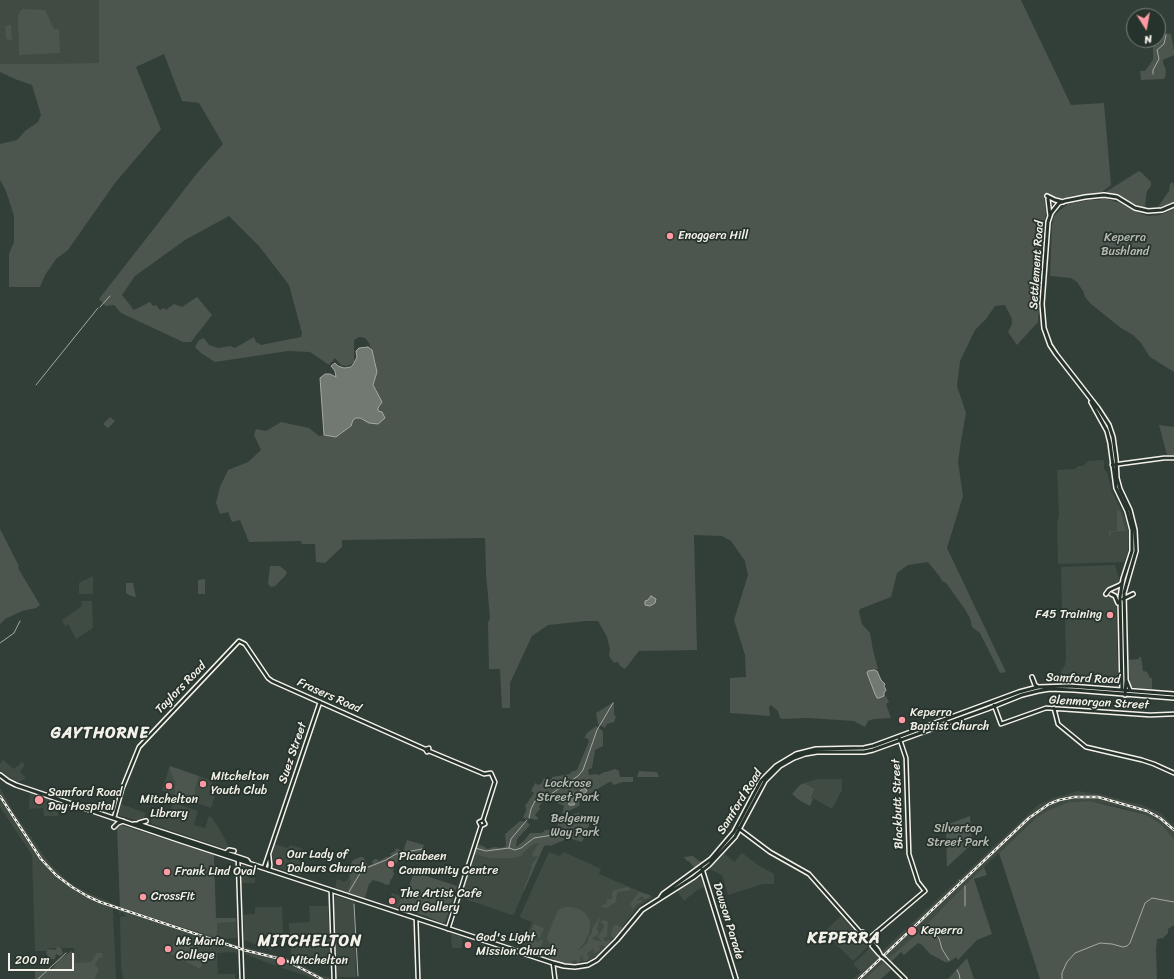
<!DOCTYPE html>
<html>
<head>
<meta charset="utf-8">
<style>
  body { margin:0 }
  #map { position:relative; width:1174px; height:979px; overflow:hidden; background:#323e38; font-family:Sriracha,sans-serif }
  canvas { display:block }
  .north { position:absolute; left:1126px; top:8px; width:40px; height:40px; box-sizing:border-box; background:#26332d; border:1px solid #787f78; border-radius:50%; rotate:169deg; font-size:11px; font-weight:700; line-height:16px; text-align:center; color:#f4f1e8 }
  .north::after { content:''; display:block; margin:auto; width:14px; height:18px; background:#ff9aa2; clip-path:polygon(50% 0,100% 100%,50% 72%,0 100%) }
  .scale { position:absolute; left:8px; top:953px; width:66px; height:18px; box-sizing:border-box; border:2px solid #f4f1e8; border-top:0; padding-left:5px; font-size:12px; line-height:14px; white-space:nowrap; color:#f4f1e8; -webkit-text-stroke:3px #26332d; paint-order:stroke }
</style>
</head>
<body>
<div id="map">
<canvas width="1174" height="979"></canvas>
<div class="north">N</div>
<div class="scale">200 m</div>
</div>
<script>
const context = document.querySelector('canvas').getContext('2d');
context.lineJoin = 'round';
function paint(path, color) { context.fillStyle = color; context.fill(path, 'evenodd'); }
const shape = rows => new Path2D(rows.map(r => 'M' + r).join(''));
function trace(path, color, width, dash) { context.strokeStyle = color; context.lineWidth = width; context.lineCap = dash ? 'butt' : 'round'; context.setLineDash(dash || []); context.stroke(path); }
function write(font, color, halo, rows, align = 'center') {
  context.font = font + ' Sriracha,sans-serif'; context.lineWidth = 3.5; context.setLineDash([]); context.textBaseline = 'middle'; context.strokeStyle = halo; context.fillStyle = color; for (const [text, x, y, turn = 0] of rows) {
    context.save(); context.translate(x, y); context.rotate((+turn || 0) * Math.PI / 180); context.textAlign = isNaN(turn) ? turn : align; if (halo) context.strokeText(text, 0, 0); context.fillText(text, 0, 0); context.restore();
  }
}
const built = shape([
  [0,0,99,0,99,63,0,64],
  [1104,460,1104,469,1107,472,1112,492,1125,517,1129,532,1128,552,1124,562,1058,564,1057,521,1058,520,1059,515,1057,470,1075,469,1078,466,1083,466,1088,461],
  [1115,565,1120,582,1118,597,1116,600,1118,680,1116,682,1111,685,1061,680,1061,671,1065,665,1066,658,1065,617,1062,613,1061,567],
  [93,576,93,593,92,594,79,594,79,583],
  [81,601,92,601,93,628,76,639,68,624,65,626,62,620,82,606],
  [3,760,14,769,22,762,25,765,20,772,26,778,19,782,7,776,0,770,0,764],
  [169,768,175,783,175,796,162,790],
  [199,776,213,781,209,793,215,796,211,808,193,802,194,800,193,800,196,790,195,789],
  [817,779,842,779,842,790,832,809,811,797,815,789,804,783],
  [0,788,15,814,50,864,69,882,82,890,114,904,113,911,116,979,91,979,89,963,75,963,74,948,48,948,48,951,35,951,32,855,0,807],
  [1078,791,1104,795,1142,805,1161,813,1174,826,1174,839,1162,825,1147,815,1120,807,1090,801,1069,802,1051,809,1038,816,969,881,917,934,889,958,886,958,884,956,895,946,884,956,882,954,882,951,1038,805,1053,798],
  [30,792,56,801,58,805,58,816,44,816,43,808,29,809],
  [172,802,198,811,194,825,205,828,209,816,211,817,219,828,228,845,227,848,224,848,152,824,151,821,153,813,170,818],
  [121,804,146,813,143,820,138,821,119,815],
  [535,841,544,844,514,914,512,915,462,898,461,896,475,853,502,858],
  [275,844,288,848,290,845,303,849,299,862,304,864,300,875,276,867,272,855],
  [549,852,560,856,564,852,601,869,599,874,653,897,652,898,647,900,638,907,606,947,598,955,589,960,569,964,538,955,523,950,522,948,532,922,521,918,520,916],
  [724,853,734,862,742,853,758,865,774,874,774,884,763,884,728,895,722,875,709,869],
  [243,865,248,866,249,878,255,878,255,883,242,883,241,868],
  [348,878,351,879,347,892,335,888,337,879,344,882,347,880],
  [698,878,701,879,705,887,697,890,684,901,678,892,679,890],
  [392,893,401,896,397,907,388,905],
  [335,896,354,901,356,977,337,977,334,897],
  [119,906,217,938,217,923,236,922,237,938,219,939,237,945,237,954,234,952,217,953,218,974,235,974,235,979,123,979,121,964,120,917,126,916,122,912,119,914],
  [309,906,328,906,330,965,319,965,291,956,289,923,310,922],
  [255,907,282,907,283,934,272,934,272,950,244,940,243,915,255,914],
  [841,916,868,946,853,961,824,932],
  [451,933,462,937,462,948,452,948],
  [244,947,290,959,322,976,330,977,330,979,315,979,268,963,245,954],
  [870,948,877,956,880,957,883,962,865,979,853,979,861,972,854,965,854,963]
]);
const green = shape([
  [99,0,1021,0,1071,105,1104,103,1111,185,1102,192,1072,196,1059,200,1044,196,1046,213,1042,232,1038,322,1017,345,1008,332,1012,324,1012,319,1005,305,995,306,986,319,975,330,960,361,957,386,966,413,961,441,958,462,963,496,947,548,1006,672,1000,673,980,633,972,627,970,618,964,608,946,583,942,581,940,577,928,562,908,565,897,573,891,597,860,609,859,612,862,624,870,633,873,650,878,669,868,671,867,673,872,686,880,697,886,696,889,702,886,704,891,718,874,719,868,721,865,727,854,721,808,718,783,719,780,718,778,711,771,705,769,707,770,716,730,713,730,678,746,677,745,655,734,620,748,575,745,561,731,541,722,536,694,535,697,650,639,651,625,669,620,666,618,662,614,663,609,656,610,649,607,637,598,621,586,621,548,625,532,636,510,683,510,708,502,708,500,669,489,669,488,623,490,618,486,574,485,538,342,540,342,547,325,563,316,562,315,544,302,544,301,541,249,542,240,520,232,522,228,512,220,514,216,503,220,487,228,470,248,462,261,450,254,435,256,429,266,431,281,422,309,428,319,436,324,435,336,437,340,435,351,426,353,420,356,418,360,418,363,421,378,411,378,408,381,405,373,385,377,372,375,360,369,343,365,338,359,337,354,340,354,362,350,365,346,366,341,365,335,358,329,365,310,352,288,351,215,362,201,353,195,347,199,340,204,338,209,345,218,348,230,346,235,348,254,337,256,342,261,345,301,337,302,333,289,285,259,246,229,216,185,240,135,276,122,295,134,310,150,302,153,306,156,305,160,310,164,308,166,310,174,304,182,307,197,297,212,315,191,342,183,342,121,313,114,305,106,306,99,299,198,172,223,144,199,103,182,101,164,54,136,67,161,129,115,183,68,250,56,259,45,275,40,287,9,287,9,254,14,242,14,216,6,191,0,180,0,144,17,140,25,131,38,122,41,115,32,85,15,79,0,72,0,64,99,63],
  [22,9,45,10,54,29,59,29,60,53,19,55,18,15],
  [11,25,12,40,6,39,5,26],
  [1163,26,1164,26,1165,33,1171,34,1174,51,1174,55,1163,60,1163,63,1166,70,1165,78,1163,79,1141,80,1140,71,1145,71,1153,60,1153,46,1156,40,1158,40,1158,36],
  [1139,171,1142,173,1151,182,1151,186,1147,191,1146,197,1145,207,1143,208,1116,195,1104,193],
  [1173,182,1174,188,1174,203,1159,210,1158,207,1169,191,1170,184],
  [1101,197,1120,203,1139,213,1148,216,1160,215,1174,209,1174,372,1150,357,1141,343,1133,335,1121,328,1091,304,1085,297,1083,291,1077,282,1071,278,1050,276,1052,225,1054,216,1059,211,1068,204,1089,200,1100,200],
  [110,417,115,421,108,428,103,424],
  [1159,425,1174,427,1174,455,1167,455],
  [1117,511,1120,511,1121,513,1126,531,1111,532,1109,538,1109,532,1110,531,1117,531],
  [0,529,19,566,18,568,40,605,36,608,22,611,5,619,0,624],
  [270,566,280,566,287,572,285,576,275,586,271,587,268,584],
  [205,579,205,594,198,594,198,580],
  [126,583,133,583,136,597,131,596,126,593],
  [1139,657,1141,657,1143,671,1147,672,1150,678,1152,678,1152,689,1135,688,1131,687,1130,684,1128,660,1139,659],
  [614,702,614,715,616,716,614,722,607,724,605,728,598,724,596,713],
  [596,726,603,731,603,746,595,750,592,768,588,770,589,775,595,774,599,775,604,772,606,772,615,769,619,771,620,777,633,777,633,782,623,782,613,785,612,782,609,782,581,799,579,802,580,805,577,807,562,814,564,806,547,798,539,806,540,809,535,815,538,818,537,820,527,818,525,819,523,817,526,811,526,807,525,806,534,793,531,791,535,783,538,785,542,783,544,778,552,779,552,777,570,774,571,772,577,770,589,741,587,738,584,738,586,736,586,734],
  [170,766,199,776,195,789,196,790,193,799,194,800,193,802,175,796,175,783,169,768],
  [639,771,657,772,659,777,637,777],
  [804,783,815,789,811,797,813,799,810,806,799,800,792,794,800,785],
  [1090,801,1147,815,1162,825,1174,839,1174,925,1168,929,1168,933,1163,938,1157,939,1156,949,1157,979,1040,979,999,853,1038,816,1051,809,1069,802],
  [578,813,592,818,582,842,569,838,550,846,548,845,544,846,524,891,524,888,532,867,531,865,538,856,533,857,532,854,539,843,535,843,527,849,521,856,513,858,490,858,473,854,478,845,483,846,487,849,495,847,501,848,506,846,505,834,520,821,527,822,530,825,517,839,516,847,524,841,530,833,542,833,545,830,556,830,559,821,568,816],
  [970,816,971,835,975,841,947,867,946,825],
  [121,825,214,855,216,918,236,918,236,922,217,923,217,938,120,907,117,828],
  [407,840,424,845,420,856,418,857,405,854,398,857,399,860,395,865,393,871,394,874,392,879,390,880,390,884,386,885,383,883,373,880,369,884,365,898,347,892,351,880,349,878,350,874,347,874,346,870,350,866,353,860,360,857,363,857,368,866,373,864,372,861,375,859,377,859,379,861,386,857,392,856,390,854,395,851,396,848,403,851],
  [693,856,699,861,703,861,695,869,689,861,687,861,684,857],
  [984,867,987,875,974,879,992,934,977,940,958,960,956,957,949,962,945,962,930,954,922,945,918,943,904,955,901,952,892,961,889,958,917,934,969,881],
  [414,872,457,886,445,922,442,923,426,916,397,907,401,896,404,897,405,892,407,892],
  [628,887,631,890,617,892,616,902,607,908,601,907,602,905,606,904,608,897,608,899,612,899,612,893,614,890],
  [465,888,475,891,472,901,462,897],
  [639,892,650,895,650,897,645,899,642,896,639,898,637,901,642,900,642,902,637,904,633,909,630,904],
  [565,907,571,907,579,909,585,913,590,920,590,927,589,933,584,943,577,951,582,948,588,942,589,936,592,934,592,929,599,918,600,920,598,922,597,930,599,933,596,936,593,937,592,939,596,941,599,940,601,943,601,940,598,937,604,927,603,924,600,922,605,920,608,922,607,937,603,937,605,942,609,940,610,942,605,947,603,945,599,946,600,950,596,953,594,953,593,949,587,953,589,959,587,961,584,961,582,956,581,956,580,958,581,961,578,963,575,960,570,963,563,963,555,961,550,957,551,954,548,949,555,948,547,940,547,937,558,910],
  [534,924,544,928,540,938,530,935],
  [614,925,616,925,622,927,622,929,614,938,613,938,611,936,611,933],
  [177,938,208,954,200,969,169,953],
  [529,938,539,942,540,939,542,940,543,942,539,949,545,952,545,955,540,956,534,954,525,949],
  [57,947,61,948,63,953,60,956,56,954,55,959,51,959,49,963,46,963,46,960,48,957,46,952,49,949,55,950],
  [71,951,75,954,75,963,91,962,97,953,102,953,103,957,99,958,95,964,99,970,94,979,35,979,35,970,52,969,59,960],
  [967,958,974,979,948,979],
  [883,962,891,970,881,979,865,979]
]);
const water = shape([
  [368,347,372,350,377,372,373,385,382,402,378,408,378,411,382,412,385,418,378,424,369,423,360,418,356,418,353,420,351,426,336,437,324,435,320,378,325,374,330,374,336,377,335,371,331,366,335,363,338,366,344,368,351,367,354,363,357,357,356,351,359,348,368,347],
  [651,596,656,599,655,603,650,606,645,605,645,601,648,600,651,596],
  [874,670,877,671,881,680,885,684,884,686,886,690,884,693,884,696,879,698,877,698,875,694,867,673,868,671,874,670],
  [584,788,587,790,585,793,576,799,574,805,569,805,568,797,573,794,579,794,580,791,584,788]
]);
const stream = shape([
  [1153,74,1153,70,1159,59,1157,50,1164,44,1166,35],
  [100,307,110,296],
  [36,385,98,308],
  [0,643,14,633,20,621],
  [529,818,531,809,535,801,548,796,578,776,583,770,597,730,613,703],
  [475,848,486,851,509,848,511,839,527,820],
  [509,848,515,850,521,848,534,838,559,834],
  [959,880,960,881],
  [965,886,965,906],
  [349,892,359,875,366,868,386,860,396,854,422,849],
  [354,904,358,976],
  [925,925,939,938,942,949,949,960],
  [957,970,959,974,960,979],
  [38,979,66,953],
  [1062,979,1062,973,1067,962,1075,953,1100,943,1112,944,1123,947,1127,946,1130,943,1145,903,1152,898,1174,902]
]);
const minor = shape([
  [1112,465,1164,458,1174,458],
  [994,705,1001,724,1046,708,1150,715,1174,714],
  [1054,708,1058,724,1086,747,1142,760,1154,764,1174,773],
  [426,749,429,748,429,751,484,774,491,773,495,782,483,820,485,824,481,826],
  [114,818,122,789,139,747,239,641,245,644,268,678,272,681,425,749,427,752,429,751],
  [738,828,770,852,809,874,860,932,863,932,878,950,881,956],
  [269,855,270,865,269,870],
  [238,859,242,979],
  [264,868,320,702],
  [331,891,334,979],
  [416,918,418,978],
  [448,929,480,829,481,826,479,822,483,820],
  [862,936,867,941],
  [867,940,925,891,918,882,909,854,906,758,899,737],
  [872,946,879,954],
  [885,959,905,979],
  [553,963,555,979]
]);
const major = shape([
  [1047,196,1055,200,1063,202],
  [1048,199,1050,216],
  [1091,402,1107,431,1110,443,1116,488,1127,511,1132,530,1132,551,1123,579,1120,597,1122,690],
  [1106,594,1109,590,1120,585,1122,583],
  [1111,594,1115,596,1118,603],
  [1123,599,1133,594],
  [1032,677,1035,685,1038,687],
  [1126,680,1130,690],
  [1125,695,1126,680,1124,593,1136,551,1135,530,1130,510,1120,489,1117,478,1116,459,1113,437,1109,425,1098,408,1056,354,1050,345,1044,328,1042,304,1048,222,1051,213,1059,203,1065,201,1085,197,1104,195,1117,197,1135,208,1148,211,1162,210,1174,205],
  [0,775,8,781,16,785,181,841,553,963,564,966,575,967,588,965,597,960,617,940,642,910,694,877,709,865,735,837,765,781,780,766,794,758,805,754,817,752,864,752,873,750,987,709,1022,695,1038,691,1050,689,1074,690,1174,698],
  [139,823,146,821],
  [134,824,138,824,226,853,247,860,249,863],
  [114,827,118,823,123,821],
  [226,853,229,850,234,851],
  [702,869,736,979],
  [661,897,663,894,711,859,734,832,761,781,776,766,796,754,816,749,864,748,873,746,1019,692,1038,687,1069,686,1174,694]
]);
const rail = shape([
  [0,796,41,859,56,875,72,887,87,896,100,902,244,950,285,960,322,979],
  [859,979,1029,818,1049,804,1059,800,1074,797,1098,797,1147,811,1160,818,1174,830]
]);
const minorBridge = shape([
  [881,956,885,959]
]);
const markers = [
  [670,236,4,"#ff9aa2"],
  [1110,615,4,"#ff9aa2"],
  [902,720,4,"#ff9aa2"],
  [203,784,4,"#ff9aa2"],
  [169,786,4,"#ff9aa2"],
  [39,800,5,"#ff9aa2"],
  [279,862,4,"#ff9aa2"],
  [391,864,4,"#ff9aa2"],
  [167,872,4,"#ff9aa2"],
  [143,897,4,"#ff9aa2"],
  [392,901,4,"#ff9aa2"],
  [912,931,5,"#ff9aa2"],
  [468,945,4,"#ff9aa2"],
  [168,949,4,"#ff9aa2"],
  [281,961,5,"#ff9aa2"]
];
const poiNames = [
  ["Enoggera Hill",678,236],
  ["F45 Training",1102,615,"right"],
  ["Keperra",910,713],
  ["Baptist Church",910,727],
  ["Mitchelton",211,777],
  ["Youth Club",211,791],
  ["Samford Road",48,793],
  ["Day Hospital",48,807],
  ["Mitchelton",169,800,"center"],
  ["Library",169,814,"center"],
  ["Our Lady of",287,855],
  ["Dolours Church",287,869],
  ["Picabeen",399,857],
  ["Community Centre",399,871],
  ["Frank Lind Oval",175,872],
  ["The Artist Cafe",400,894],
  ["and Gallery",400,908],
  ["CrossFit",151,897],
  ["Keperra",921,931],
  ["God's Light",476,938],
  ["Mission Church",476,952],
  ["Mt Maria",176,942],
  ["College",176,956],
  ["Mitchelton",290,961]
];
const parkNames = [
  ["Keperra",1125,238],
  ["Bushland",1125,252],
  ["Lockrose",568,784],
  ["Street Park",568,798],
  ["Belgenny",575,819],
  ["Way Park",575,833],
  ["Silvertop",958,829],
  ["Street Park",958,843]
];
const streetNames = [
  ["Settlement Road",1037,265,-86],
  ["Samford Road",1083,679,2],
  ["Taylors Road",181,688,-46],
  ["Frasers Road",329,696,24],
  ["Glenmorgan Street",1099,703,3],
  ["Suez Street",293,753,-71],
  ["Samford Road",740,802,-58],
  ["Blackbutt Street",898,804,-92],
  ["Dawson Parade",728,921,73]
];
const districtNames = [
  ["GAYTHORNE",100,734],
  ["KEPERRA",844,939],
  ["MITCHELTON",310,942]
];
paint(built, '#404b44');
paint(green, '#4c564f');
paint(water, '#727972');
trace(water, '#a6a9a1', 1);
trace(stream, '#a6a9a1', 1);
trace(minor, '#f4f1e8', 5.5);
trace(major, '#f4f1e8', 6);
trace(minor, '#26332d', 2.5);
trace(major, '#26332d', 3);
trace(rail, '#f4f1e8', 2.5);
trace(rail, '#26332d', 1, [3]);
trace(minorBridge, '#f4f1e8', 5.5, []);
trace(minorBridge, '#26332d', 2.5);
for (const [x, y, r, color] of markers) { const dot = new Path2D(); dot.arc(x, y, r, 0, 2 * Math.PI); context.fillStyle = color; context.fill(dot); trace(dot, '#26332d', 1.5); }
write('12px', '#f4f1e8', '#26332d', poiNames, 'left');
write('12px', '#b9bbb2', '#26332d', parkNames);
write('12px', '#f4f1e8', '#26332d', streetNames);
context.letterSpacing = '1px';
write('bold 16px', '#f4f1e8', '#26332d', districtNames);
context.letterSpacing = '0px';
</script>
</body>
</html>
